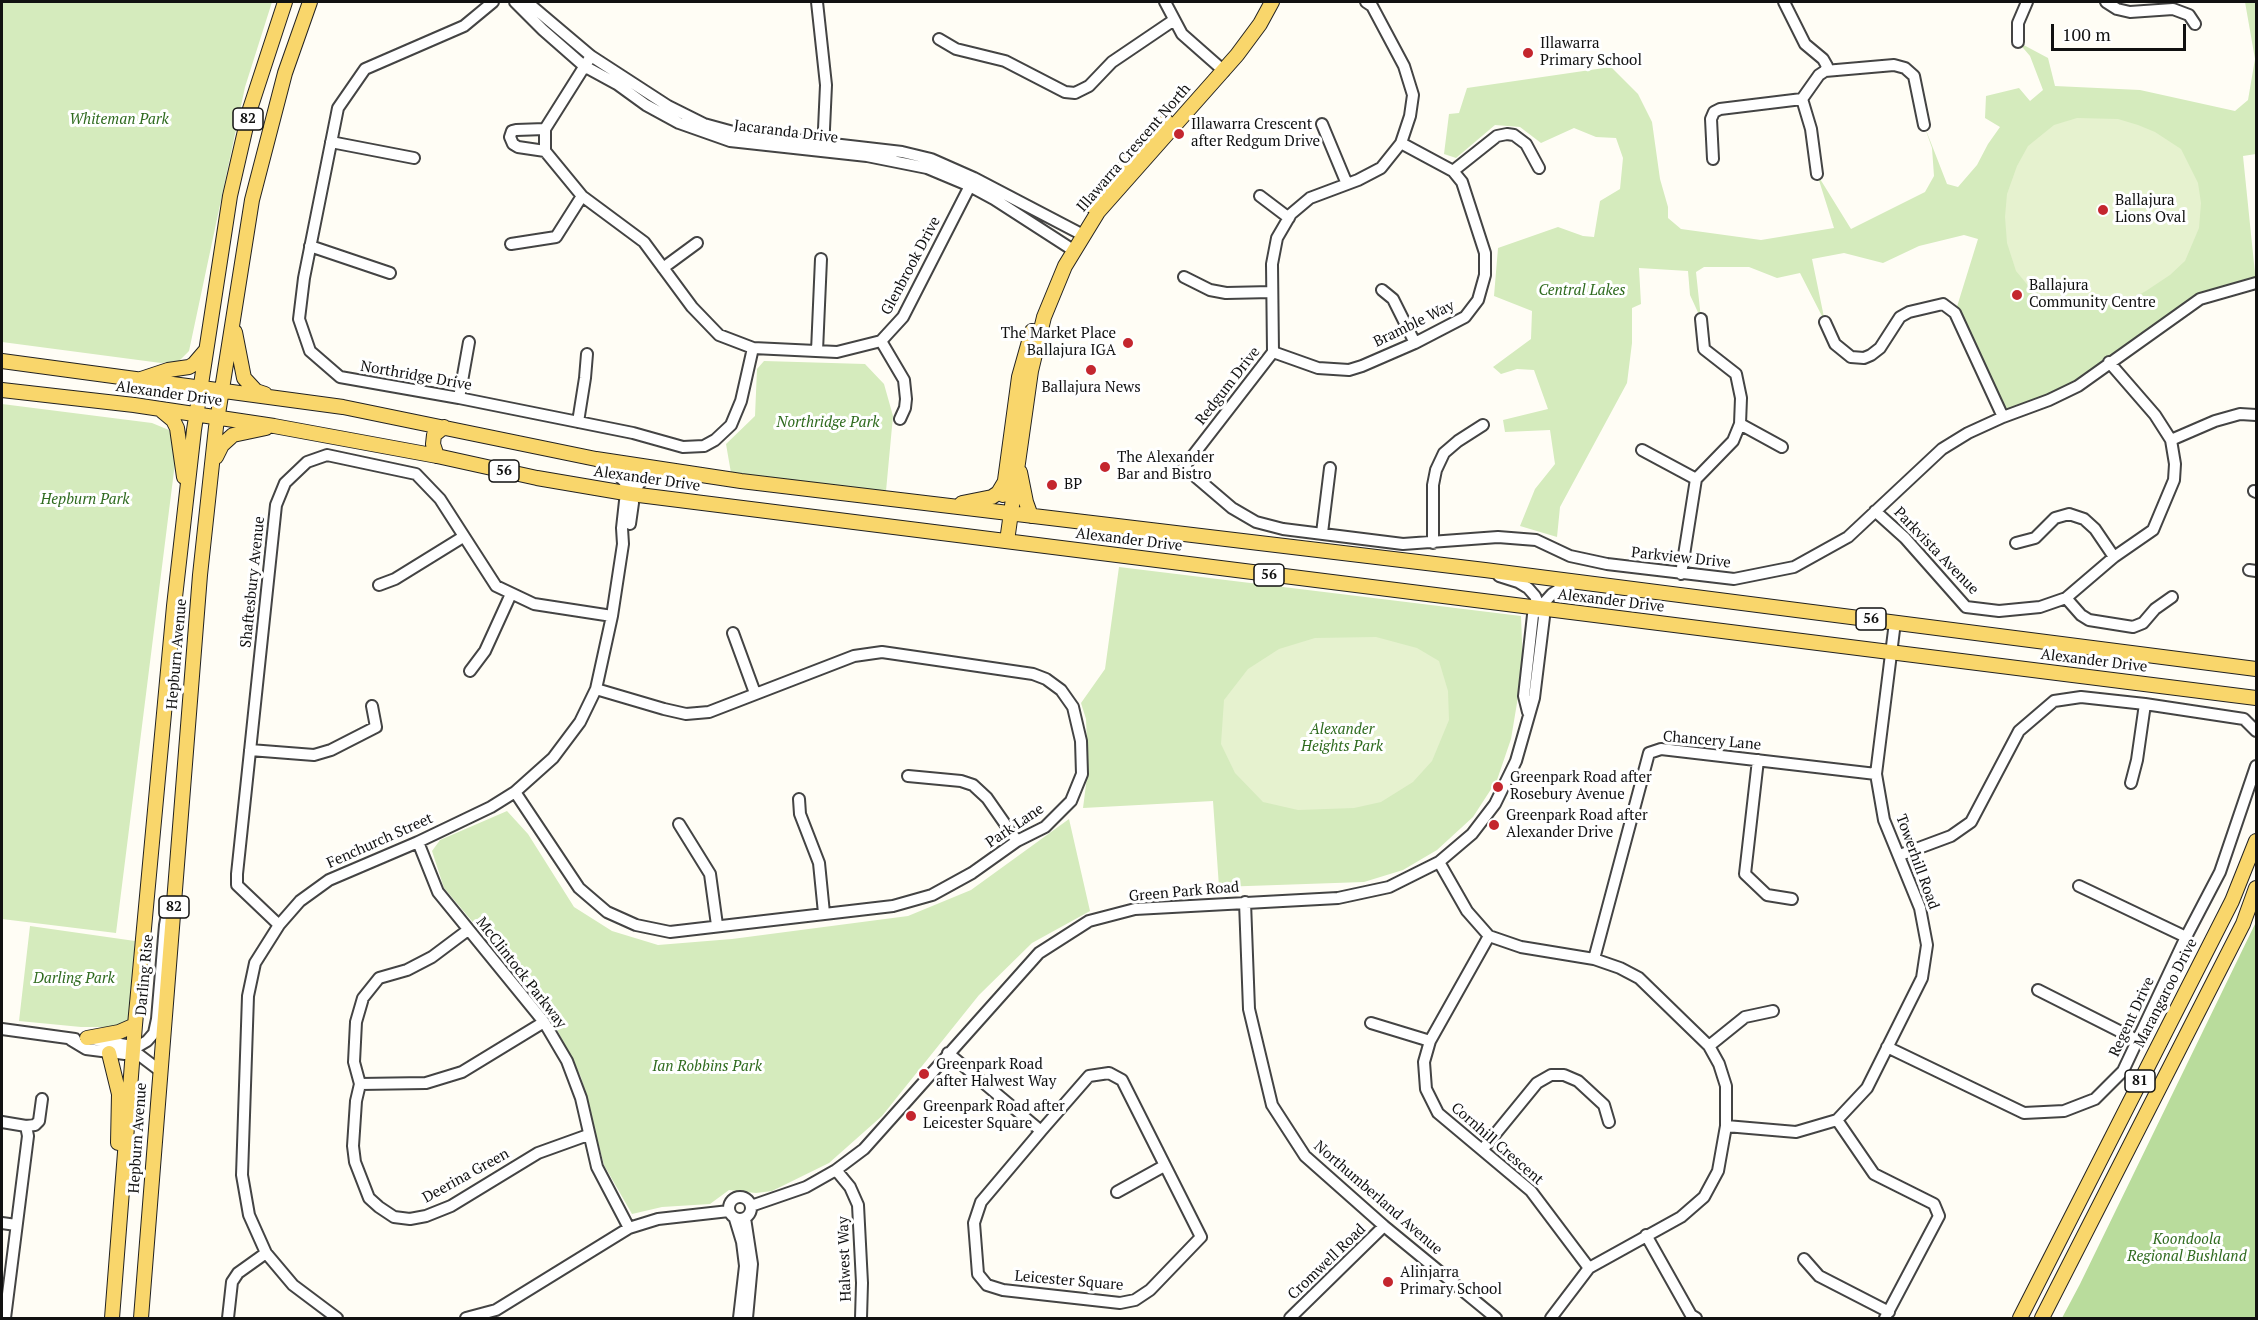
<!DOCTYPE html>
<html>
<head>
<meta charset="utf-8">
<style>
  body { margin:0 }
  #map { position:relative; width:2258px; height:1320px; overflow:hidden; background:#fffdf5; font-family:"PT Serif",serif }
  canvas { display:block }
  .frame { position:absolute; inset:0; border:3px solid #111; pointer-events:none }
  .scale { position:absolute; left:2051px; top:24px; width:135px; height:27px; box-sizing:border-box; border:3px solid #111; border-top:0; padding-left:8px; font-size:18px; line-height:21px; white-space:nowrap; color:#111; -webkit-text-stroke:4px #fff; paint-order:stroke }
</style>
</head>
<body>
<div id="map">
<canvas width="2258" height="1320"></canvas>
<div class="frame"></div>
<div class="scale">100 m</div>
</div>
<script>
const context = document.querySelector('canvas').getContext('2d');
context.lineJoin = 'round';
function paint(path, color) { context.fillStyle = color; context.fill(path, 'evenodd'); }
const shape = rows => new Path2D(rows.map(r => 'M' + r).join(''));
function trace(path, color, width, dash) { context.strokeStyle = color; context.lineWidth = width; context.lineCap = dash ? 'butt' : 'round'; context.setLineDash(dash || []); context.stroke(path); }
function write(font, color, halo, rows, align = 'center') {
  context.font = font + ' "PT Serif",serif'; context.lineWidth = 6; context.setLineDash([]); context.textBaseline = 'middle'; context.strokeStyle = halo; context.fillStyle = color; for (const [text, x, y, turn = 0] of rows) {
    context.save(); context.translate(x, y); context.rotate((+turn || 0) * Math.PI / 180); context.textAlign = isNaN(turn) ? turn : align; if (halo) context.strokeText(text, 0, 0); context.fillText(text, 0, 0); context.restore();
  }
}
const green = shape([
  [2,2,272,2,245,87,189,351,179,361,161,363,2,342],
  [2245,2,2256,2,2256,154,2243,156,2256,283,2200,299,2098,371,2003,417,1955,313,1978,239,1964,235,1919,246,1883,263,1844,253,1812,259,1825,322,1800,273,1777,278,1749,267,1704,267,1696,272,1701,319,1690,295,1688,271,1639,268,1641,304,1632,308,1632,343,1627,383,1560,507,1557,537,1520,526,1535,489,1555,464,1550,430,1505,432,1503,420,1548,409,1534,370,1517,369,1501,374,1493,367,1531,339,1532,311,1494,296,1498,248,1558,227,1583,236,1594,237,1600,201,1620,189,1623,158,1616,138,1596,137,1574,128,1541,143,1520,127,1495,125,1456,158,1444,154,1449,114,1459,113,1467,88,1611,67,1638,94,1652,122,1660,179,1668,207,1668,218,1681,229,1761,240,1834,228,1817,174,1851,229,1925,192,1934,176,1932,148,1924,125,1947,184,1958,187,1977,165,1988,144,2000,127,1985,118,1986,96,2019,88,2030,101,2043,90,2030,56,2018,42,2048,58,2055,86,2140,90,2235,111,2248,100,2255,59],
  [764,361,865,364,884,384,893,416,886,491,731,473,726,444,755,416,757,369],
  [2,404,152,423,169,430,176,455,116,933,2,919],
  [1119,567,1521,616,1523,667,1511,739,1497,780,1473,817,1437,850,1403,870,1364,882,1219,887,1213,801,1083,808,1088,769,1086,719,1081,703,1105,669],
  [507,811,528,834,574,907,612,931,658,945,732,939,908,916,971,890,1069,819,1090,911,1032,943,979,995,882,1116,829,1163,772,1191,756,1193,729,1190,710,1204,662,1207,632,1214,604,1165,581,1077,547,1010,444,888,432,851,440,840],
  [30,926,135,941,128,1021,112,1027,81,1027,19,1021]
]);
const forest = shape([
  [2256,922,2256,1318,2062,1318,2080,1284]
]);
const pitch = shape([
  [2077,118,2118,119,2138,125,2155,132,2181,149,2198,183,2201,203,2199,228,2185,261,2170,275,2146,291,2125,302,2097,307,2062,304,2045,298,2030,288,2016,271,2007,243,2005,217,2007,194,2017,166,2028,146,2054,125],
  [1376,637,1417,648,1439,661,1448,691,1449,720,1432,761,1413,782,1381,802,1354,808,1298,810,1263,802,1235,773,1221,744,1224,700,1248,669,1279,649,1315,638]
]);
const minor = shape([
  [493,2,464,26,365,69,338,108,304,278,299,319,310,351,340,377,459,398,633,433,683,447,704,446,715,440,731,425,741,401,753,348],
  [515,2,543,30,584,66,617,84,646,105,679,123,730,141,867,156,927,168,970,186,994,199,1073,250],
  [527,2,591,56,668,106,704,124,737,133,902,152,931,159,974,178,1083,235],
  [817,2,826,85,823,151],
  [1165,2,1182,34,1224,71],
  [1366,2,1372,6,1404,66,1413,95,1410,116,1401,143,1381,168,1358,180,1310,198,1291,214,1277,238,1272,264,1273,352,1184,467,1232,508,1256,522,1283,529,1403,544,1498,537,1536,540,1570,556,1607,564,1734,579,1794,567,1848,537,1942,449,1968,433,2003,417,2049,400,2078,386,2200,299,2256,283],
  [1784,2,1805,44,1823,59,1827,66,1825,71,1894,65,1905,68,1914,76,1924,125],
  [2106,2,2117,9,2130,12,2173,9,2189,15,2195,24],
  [939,39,956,49,1005,61,1065,92,1075,93,1089,86,1112,62,1174,20],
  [2018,42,2018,23,2027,2],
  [591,56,545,129,545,151,582,196,644,242,692,307,719,335,753,348,837,352,881,341,903,317,974,178],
  [1802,99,1811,129,1817,174],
  [1322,124,1347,184],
  [331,142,414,158],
  [545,151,518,147,513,144,510,137,512,131,516,130,545,129],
  [1713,159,1711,119,1714,112,1720,109,1802,99,1819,75,1825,71],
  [1453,171,1497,136,1507,134,1514,135,1526,144,1539,168],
  [1260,196,1289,218],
  [511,244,556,237,582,196],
  [310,246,390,273],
  [663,268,697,243],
  [1184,277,1210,290,1226,293,1272,292],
  [1382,290,1393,299,1415,343],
  [1825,322,1835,344,1851,357,1864,358,1871,355,1880,348,1900,317,1909,312,1943,304,1955,313,2003,417],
  [881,341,904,380,906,399,905,408,900,419],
  [817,351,821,259],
  [1273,352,1318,368,1349,370,1362,366,1415,343,1465,317,1478,300,1485,275,1485,253,1462,182,1453,171,1401,143],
  [459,398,469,342],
  [578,422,585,378,587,354],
  [1740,424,1782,447],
  [2171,440,2215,421,2240,414,2256,415],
  [1642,450,1696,479],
  [599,461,616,472,628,486,633,503,630,524],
  [2254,491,2256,492],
  [1875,511,1905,538,1966,607,1999,611,2040,607,2066,598,2114,557,2153,530,2174,480,2175,464,2171,440,2155,415,2109,362],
  [1322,533,1330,468],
  [1433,543,1433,485,1436,470,1444,453,1458,441,1483,425],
  [2016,543,2035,538,2055,518,2069,514,2084,519,2095,529,2114,557],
  [2249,570,2256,571],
  [1681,574,1696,479,1733,441,1740,424,1741,398,1736,374,1704,349,1701,319],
  [379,585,395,579,463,537],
  [2066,598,2081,615,2089,620,2133,627,2143,623,2155,609,2172,597],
  [733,633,755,693],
  [470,671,485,651,511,594],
  [1528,712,1524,696,1533,615,1552,594,1572,581],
  [250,750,314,755,331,750,376,727,372,706],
  [1758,760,1745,874,1767,895,1792,899],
  [908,776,961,781,973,785,987,798,1017,841],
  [2131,783,2137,760,2145,704],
  [515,792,579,888,607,912,636,925,670,932,893,906,932,895,972,873,1017,841,1045,827,1071,801,1082,774,1081,741,1073,707,1061,690,1046,679,1033,674,882,652,854,656,709,712,686,714,664,709,596,689],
  [799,799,800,814,819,863,824,913],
  [679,824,710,874,717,925],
  [418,842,438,892,544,1022,567,1061,581,1098,597,1167,629,1228],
  [1900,855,1951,836,1971,822,2019,731,2054,701,2081,697,2145,704,2244,719,2256,731],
  [1439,862,1467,911,1489,936,1521,947,1594,959,1620,968,1639,978,1709,1046,1719,1064,1726,1086,1726,1126,1718,1171,1704,1197,1681,1217,1589,1268,1551,1318],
  [2079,886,2186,937],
  [1245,902,1249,1009,1272,1105,1305,1156,1384,1226,1496,1318],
  [279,925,237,885,237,874,276,505,285,483,307,462,327,455,416,474,440,499,496,586,534,604,612,616],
  [1489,936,1430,1041,1424,1062,1426,1089,1438,1113,1531,1191,1589,1268],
  [1594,959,1649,753,1661,749,1876,774],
  [2038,990,2137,1040],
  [1371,1023,1430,1041],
  [2,1029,75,1039],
  [91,1039,126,1045,159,1070],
  [71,1040,86,1049,125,1054,147,1041,154,1033,157,1019,165,925,168,909],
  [1709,1046,1745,1017,1773,1011],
  [1887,1047,2024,1113,2064,1111,2095,1099,2123,1071,2186,937,2220,872,2256,766],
  [948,1053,1041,1131,981,1202,974,1223,978,1274,987,1285,1003,1290,1120,1303,1135,1300,1150,1290,1201,1237,1122,1080,1109,1073,1089,1076,1041,1131],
  [360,1084,356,1101,353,1146,355,1162,369,1198,379,1207,394,1217,410,1219,426,1216,451,1206,538,1153,588,1135],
  [360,1084,354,1062,356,1022,363,998,379,978,407,970,432,957,468,930],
  [360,1084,426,1083,462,1072,544,1022],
  [1837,1120,1874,1174,1934,1204,1939,1216,1885,1318],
  [2,1122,26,1126,35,1125,39,1121,42,1099],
  [1726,1126,1796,1132,1837,1120,1867,1088,1922,978,1927,945,1920,908,1884,820,1876,774,1895,622],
  [1483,1149,1537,1083,1551,1075,1564,1075,1578,1081,1604,1105,1609,1122],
  [836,1170,850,1187,858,1205,862,1283,861,1318],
  [1117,1192,1164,1166],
  '729 1208a11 11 0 1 1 22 0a11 11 0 1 1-22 0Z',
  [751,1206,806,1187,836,1170,864,1149,1039,953,1089,921,1135,909,1338,898,1389,887,1439,862,1472,834,1495,804,1516,761,1534,698,1544,617,1535,596,1528,588,1518,582,1499,576],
  [745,1218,752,1264,747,1318],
  [735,1219,742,1242,745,1266,739,1318],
  [2,1223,16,1225],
  [1646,1235,1691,1315,1696,1318],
  [1804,1259,1819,1276,1889,1312],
  [5,1318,28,1136,26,1126],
  [228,1318,232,1282,238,1273,266,1253],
  [337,1318,293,1285,266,1253,249,1215,242,1175,248,996,255,963,279,925,300,901,329,880,418,842,491,807,515,792,553,758,580,722,596,689,612,616,623,544,622,528,625,501,644,478,664,470],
  [466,1318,496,1310,629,1228,658,1219,729,1211],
  [1290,1318,1384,1226]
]);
const major = shape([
  [1092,206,1104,190,1166,121],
  [235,332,244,378,256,391,265,394],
  [2,361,343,407,596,459,741,481,1485,570,2256,669],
  [141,379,168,370,189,367,194,364,206,350],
  [2,390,134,405,274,426,437,456,537,478,631,494,2256,698],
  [161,410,173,420,177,428,184,477],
  [437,456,433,444,434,435,444,427],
  [216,457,222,445,233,435,266,428],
  [1020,472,1026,502,1031,516],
  [1003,495,1019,377,1032,331],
  [962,503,992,497,998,493,1004,483],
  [1007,541,1031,371,1044,317,1065,266,1098,212,1237,55,1260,24,1272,2],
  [87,1038,119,1032,135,1025],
  [109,1053,119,1094,118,1143],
  [112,1318,135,1025,174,606,194,430,230,196,250,109,285,2],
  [141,1318,200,575,216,427,252,200,285,73,310,2],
  [2020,1318,2232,901,2256,841],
  [2042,1318,2243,924,2256,888]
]);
const markers = [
  [1528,53,6,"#c4262e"],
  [1179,134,6,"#c4262e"],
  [2103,210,6,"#c4262e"],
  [2017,295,6,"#c4262e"],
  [1128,343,6,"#c4262e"],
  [1091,370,6,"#c4262e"],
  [1105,467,6,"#c4262e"],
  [1052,485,6,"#c4262e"],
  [1498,787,6,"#c4262e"],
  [1494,825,6,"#c4262e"],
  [924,1074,6,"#c4262e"],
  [911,1116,6,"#c4262e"],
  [1388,1282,6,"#c4262e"]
];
const shields = [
  [248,119,30],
  [504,471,30],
  [1269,575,30],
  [1871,619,30],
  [174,907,30],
  [2140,1081,30]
];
const shieldNames = [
  ["82",248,119],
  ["56",504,471],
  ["56",1269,575],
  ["56",1871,619],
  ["82",174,907],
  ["81",2140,1081]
];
const poiNames = [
  ["Illawarra",1540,44],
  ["Primary School",1540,61],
  ["Illawarra Crescent",1191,125],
  ["after Redgum Drive",1191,142],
  ["Ballajura",2115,201],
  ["Lions Oval",2115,218],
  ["Ballajura",2029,286],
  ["Community Centre",2029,303],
  ["The Market Place",1116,334,"right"],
  ["Ballajura IGA",1116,351,"right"],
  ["Ballajura News",1091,388,"center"],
  ["The Alexander",1117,458],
  ["Bar and Bistro",1117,475],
  ["BP",1064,485],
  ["Greenpark Road after",1510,778],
  ["Rosebury Avenue",1510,795],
  ["Greenpark Road after",1506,816],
  ["Alexander Drive",1506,833],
  ["Greenpark Road",936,1065],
  ["after Halwest Way",936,1082],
  ["Greenpark Road after",923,1107],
  ["Leicester Square",923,1124],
  ["Alinjarra",1400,1273],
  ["Primary School",1400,1290]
];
const parkNames = [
  ["Whiteman Park",119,120],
  ["Central Lakes",1582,291],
  ["Northridge Park",828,423],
  ["Hepburn Park",85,500],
  ["Alexander",1342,730],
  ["Heights Park",1342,747],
  ["Darling Park",74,979],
  ["Ian Robbins Park",707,1067],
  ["Koondoola",2187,1240],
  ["Regional Bushland",2187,1257]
];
const streetNames = [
  ["Jacaranda Drive",786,132,7],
  ["Illawarra Crescent North",1134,148,-49],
  ["Glenbrook Drive",911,266,-62],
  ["Bramble Way",1414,324,-26],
  ["Northridge Drive",416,376,10],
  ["Redgum Drive",1228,386,-52],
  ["Alexander Drive",169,394,8],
  ["Alexander Drive",647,479,8],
  ["Alexander Drive",1129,540,7],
  ["Parkvista Avenue",1936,551,46],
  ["Parkview Drive",1681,558,6],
  ["Shaftesbury Avenue",253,582,-84],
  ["Alexander Drive",1611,601,7],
  ["Hepburn Avenue",177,654,-85],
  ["Alexander Drive",2094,661,7],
  ["Chancery Lane",1712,741,5],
  ["Park Lane",1015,826,-34],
  ["Fenchurch Street",380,841,-24],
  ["Towerhill Road",1917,862,70],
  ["Green Park Road",1184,892,-5],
  ["McClintock Parkway",521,973,52],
  ["Darling Rise",145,975,-85],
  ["Marangaroo Drive",2166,993,-63],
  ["Regent Drive",2132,1017,-65],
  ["Hepburn Avenue",138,1138,-86],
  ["Cornhill Crescent",1497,1144,41],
  ["Deerina Green",466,1176,-29],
  ["Northumberland Avenue",1378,1198,41],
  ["Halwest Way",845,1259,-92],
  ["Cromwell Road",1327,1262,-44],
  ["Leicester Square",1069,1281,5]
];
paint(green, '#d5ebbd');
paint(forest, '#b9dc9c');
paint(pitch, '#e6f2cf');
trace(minor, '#444', 14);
trace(major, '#222', 16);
trace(minor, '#fff', 10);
trace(major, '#f9d66b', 14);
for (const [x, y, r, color] of markers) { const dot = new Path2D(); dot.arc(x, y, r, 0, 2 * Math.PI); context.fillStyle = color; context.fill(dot); trace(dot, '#fff', 2); }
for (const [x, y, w] of shields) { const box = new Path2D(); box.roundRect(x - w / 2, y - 11, w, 22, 4.5); context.fillStyle = '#fff'; context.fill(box); trace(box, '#111', 1.5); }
write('bold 14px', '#111', null, shieldNames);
write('15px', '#111', '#fff', poiNames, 'left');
write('italic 15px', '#2f6b1f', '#fff', parkNames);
write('15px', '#111', '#fff', streetNames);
</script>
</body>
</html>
